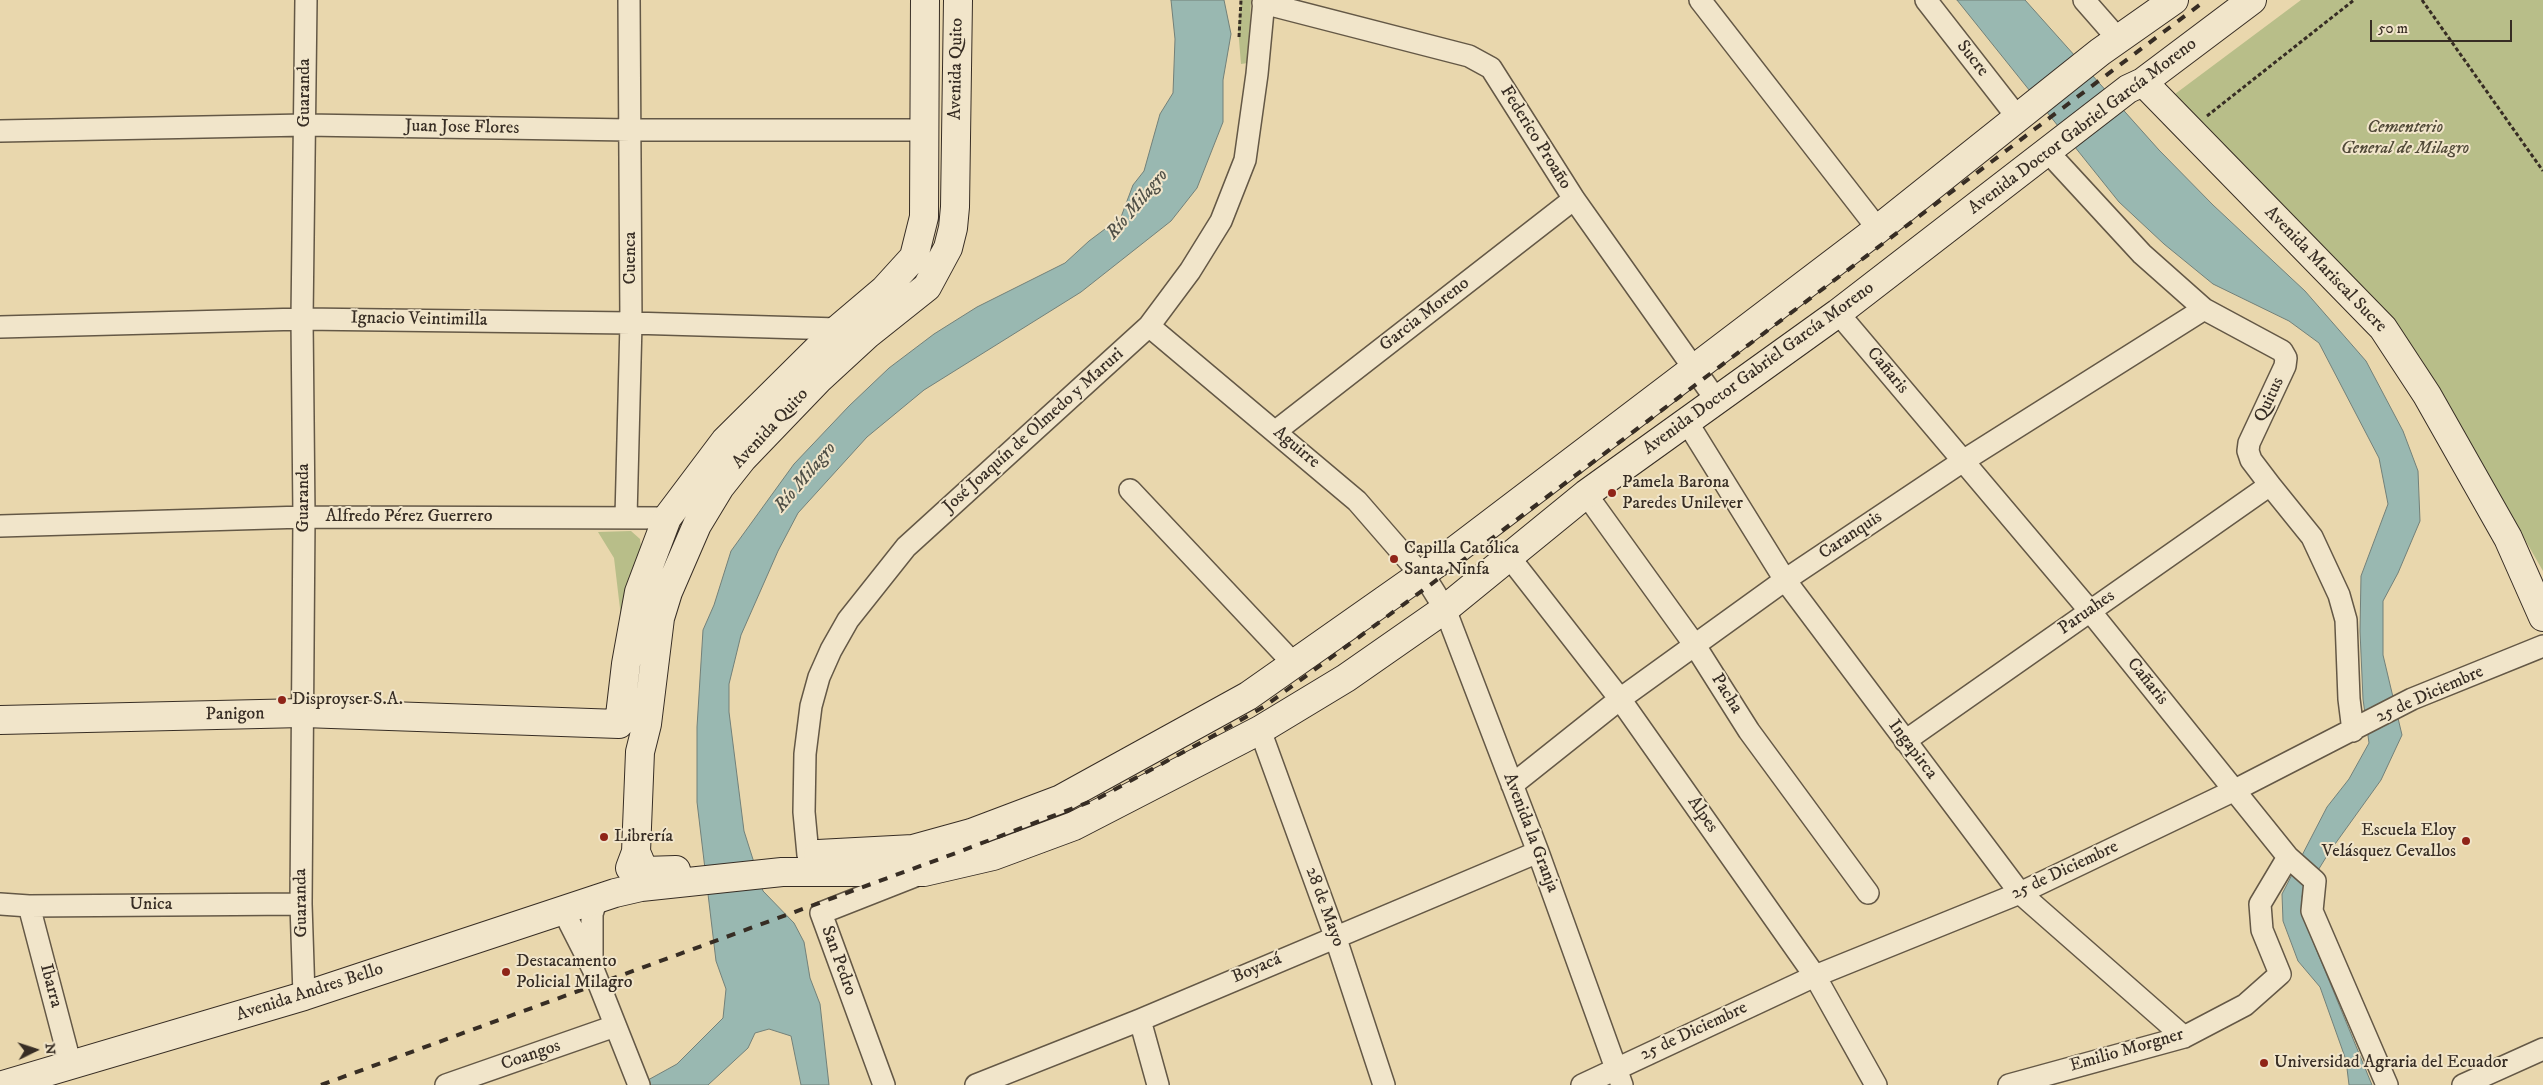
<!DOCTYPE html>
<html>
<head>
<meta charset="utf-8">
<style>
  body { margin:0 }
  #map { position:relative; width:2543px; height:1085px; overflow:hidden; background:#e9d7ad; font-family:"IM FELL DW Pica",serif }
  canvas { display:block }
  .north { position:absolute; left:10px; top:1025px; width:50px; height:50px; -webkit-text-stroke:4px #f1e5ca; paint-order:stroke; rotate:86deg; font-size:14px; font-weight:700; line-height:20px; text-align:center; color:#372d24 }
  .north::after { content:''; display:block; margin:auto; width:18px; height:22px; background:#372d24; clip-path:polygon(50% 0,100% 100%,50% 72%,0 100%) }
  .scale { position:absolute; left:2370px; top:20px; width:142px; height:22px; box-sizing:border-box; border:2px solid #372d24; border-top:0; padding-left:6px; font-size:15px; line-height:18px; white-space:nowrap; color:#372d24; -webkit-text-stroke:4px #f1e5ca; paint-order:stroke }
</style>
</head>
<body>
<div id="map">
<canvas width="2543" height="1085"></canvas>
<div class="north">N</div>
<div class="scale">50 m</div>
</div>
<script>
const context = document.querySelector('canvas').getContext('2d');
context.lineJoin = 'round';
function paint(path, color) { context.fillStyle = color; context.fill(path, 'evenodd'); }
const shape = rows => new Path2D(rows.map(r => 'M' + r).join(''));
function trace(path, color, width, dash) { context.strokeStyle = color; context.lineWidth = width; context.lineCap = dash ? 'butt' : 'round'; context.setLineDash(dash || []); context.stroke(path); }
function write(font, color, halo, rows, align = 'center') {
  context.font = font + ' "IM FELL DW Pica",serif'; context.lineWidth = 4; context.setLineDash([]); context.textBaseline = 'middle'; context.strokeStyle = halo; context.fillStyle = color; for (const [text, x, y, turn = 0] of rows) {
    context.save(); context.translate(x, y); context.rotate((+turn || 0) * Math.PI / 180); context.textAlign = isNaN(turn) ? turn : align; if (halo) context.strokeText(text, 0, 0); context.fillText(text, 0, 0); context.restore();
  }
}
const green = shape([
  [1241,0,1251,0,1248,63,1241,64,1238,28],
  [2301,0,2543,0,2543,571,2420,357,2175,94],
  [631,531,640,539,641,547,621,617,614,558,598,532]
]);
const water = shape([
  [1171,0,1224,0,1231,34,1223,80,1223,122,1197,188,1171,221,1081,292,924,390,867,437,798,513,778,551,741,635,729,684,729,712,744,831,763,891,794,923,804,942,810,978,820,1004,829,1085,801,1085,791,1036,769,1029,755,1033,748,1048,708,1085,643,1085,648,1080,677,1064,723,1018,726,989,716,961,697,802,697,727,703,630,714,605,731,551,794,464,849,406,889,368,934,334,977,307,1065,263,1089,241,1121,217,1133,185,1144,171,1160,114,1173,93,1175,39,1171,0],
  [1957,0,2025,0,2159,150,2213,205,2305,291,2366,361,2403,431,2418,471,2420,521,2398,573,2383,601,2383,655,2402,735,2381,780,2330,851,2302,896,2305,922,2372,1085,2349,1085,2346,1060,2320,987,2298,961,2283,921,2282,894,2327,807,2349,779,2369,743,2363,699,2360,631,2361,576,2388,504,2379,458,2319,343,2289,321,2213,284,2164,244,2119,202,1957,0]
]);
const path = shape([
  [2422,0,2543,171],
  [1239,37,1241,0],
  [2207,116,2354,0]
]);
const street = shape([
  [1700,0,1878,229],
  [1926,0,2018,118],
  [2084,0,2119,40],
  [1263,3,1469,56,1491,68,1574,199,1717,401],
  [0,131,305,125,630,130,924,130],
  [2047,151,2142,254,2204,309,2282,351,2286,358,2285,366,2249,443,2248,451,2251,460,2270,485,2312,537,2339,595,2346,620,2349,699,2353,731],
  [1838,313,2090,611,2288,857,2315,881,2312,911,2387,1085],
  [1149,326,1357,501,1430,585,1445,609,1538,852,1622,1085],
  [0,327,302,319,631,323,838,329],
  [1687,422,1785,580,2020,893,2184,1037],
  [1276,431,1574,199],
  [1130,490,1294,664],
  [1586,494,1694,644,1749,731,1868,893],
  [626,517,631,323,629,0],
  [0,526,304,517,667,518],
  [1510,558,1620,699,1815,976,1876,1085],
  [1260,730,1335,936,1384,1085],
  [1905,741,2270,485],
  [1512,785,1620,699,1785,580,1963,461,2204,309],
  [808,855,804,812,805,754,811,706,819,677,831,650,848,620,906,547,1149,326,1190,271,1221,221,1245,160,1257,74,1264,0],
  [0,904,29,906,301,904],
  [29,906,71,1066],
  [563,910,593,969,639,1085],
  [592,959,592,914,597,899],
  [304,996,301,904,304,517,302,319,306,0],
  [1140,1020,1158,1085],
  [446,1085,615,1026],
  [884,1085,821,913,915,876],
  [976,1085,1140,1020,1538,852],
  [1582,1085,1815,976,2020,893,2235,790,2412,699,2543,646],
  [2009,1085,2184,1037,2245,1005,2280,974,2262,930,2260,904,2288,857],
  [2463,1085,2543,1049]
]);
const secondary = shape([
  [2143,82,2383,328,2427,395,2508,538,2543,617],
  [0,720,303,713,619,724],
  [619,724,626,664,639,592,667,518,725,441,838,329,884,290,914,257,924,217,925,0],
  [636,852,644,871,676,870],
  [818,854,913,849,971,833,1061,799,1248,696,1453,552,1878,229,2100,52,2174,0],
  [630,868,636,852,640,752,647,724,660,618,668,592,697,525,720,487,743,458,818,380,868,334,927,287,948,248,953,228,955,207,958,0],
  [3,1085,304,996,615,893,641,887,782,872,924,872,993,856,1074,826,1260,730,1346,678,1445,609,1586,494,1838,313,2128,89,2143,82,2252,0]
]);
const rail = shape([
  [321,1085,956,853,1097,799,1211,737,1265,706,1430,585,2206,0]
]);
const markers = [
  [1612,493,5,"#8f2418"],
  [1394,559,5,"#8f2418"],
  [282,700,5,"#8f2418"],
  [604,837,5,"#8f2418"],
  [2466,841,5,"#8f2418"],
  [506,972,5,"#8f2418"],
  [2264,1063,5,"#8f2418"]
];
const streetNames = [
  ["Sucre",1972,59,52],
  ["Avenida Quito",957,69,-89],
  ["Guaranda",305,93,-90],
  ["Avenida Doctor Gabriel García Moreno",2083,127,-37],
  ["Juan Jose Flores",462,128,1],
  ["Federico Proaño",1535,138,58],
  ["Cuenca",631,258,-90],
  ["Avenida Mariscal Sucre",2325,270,46],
  ["Garcia Moreno",1425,315,-38],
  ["Ignacio Veintimilla",419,320,1],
  ["Avenida Doctor Gabriel García Moreno",1759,369,-36],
  ["Cañaris",1887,371,50],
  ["Quitus",2270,400,-65],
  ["Avenida Quito",771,429,-47],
  ["José Joaquín de Olmedo y Maruri",1034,431,-42],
  ["Aguirre",1296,448,40],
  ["Guaranda",304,498,-90],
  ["Alfredo Pérez Guerrero",409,517],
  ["Caranquis",1851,536,-34],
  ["Paruahes",2087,613,-35],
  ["Cañaris",2147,682,51],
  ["Pacha",1726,694,58],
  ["25 de Diciembre",2430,695,-24],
  ["Panigon",235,715,-1],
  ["Ingapirca",1912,750,53],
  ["Alpes",1702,815,55],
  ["Avenida la Granja",1530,833,69],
  ["25 de Diciembre",2065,871,-25],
  ["Guaranda",302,903,-91],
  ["Unica",151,905],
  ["28 de Mayo",1324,907,70],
  ["San Pedro",838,961,70],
  ["Boyacá",1257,969,-23],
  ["Ibarra",50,986,75],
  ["Avenida Andres Bello",310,993,-18],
  ["25 de Diciembre",1694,1032,-25],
  ["Emilio Morgner",2127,1051,-16],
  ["Coangos",531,1056,-19]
];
const parkNames = [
  ["Cementerio",2405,128],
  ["General de Milagro",2405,149]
];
const poiNames = [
  ["Pamela Barona",1622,483],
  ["Paredes Unilever",1622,504],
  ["Capilla Católica",1404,549],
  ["Santa Ninfa",1404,570],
  ["Disproyser S.A.",292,700],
  ["Escuela Eloy",2456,831,"right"],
  ["Velásquez Cevallos",2456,852,"right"],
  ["Librería",614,837],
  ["Destacamento",516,962],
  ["Policial Milagro",516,983],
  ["Universidad Agraria del Ecuador",2274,1063]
];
const waterNames = [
  ["Río Milagro",1138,205,-50],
  ["Río Milagro",806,478,-50]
];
paint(green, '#b8be89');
paint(water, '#99b8b1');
trace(water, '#728079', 1);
trace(street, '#645846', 24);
trace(secondary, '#372d24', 30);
trace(path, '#372d24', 3, [4, 2.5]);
trace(street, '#f1e5ca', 21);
trace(secondary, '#f1e5ca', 28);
trace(rail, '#372d24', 4, [9, 9]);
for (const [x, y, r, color] of markers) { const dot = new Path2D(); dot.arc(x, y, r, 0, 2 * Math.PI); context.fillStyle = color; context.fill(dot); trace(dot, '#f1e5ca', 2); }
write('18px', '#372d24', '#f1e5ca', streetNames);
write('italic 18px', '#514a38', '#f1e5ca', parkNames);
write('18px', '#372d24', '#f1e5ca', poiNames, 'left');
write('italic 19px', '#505047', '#f1e5ca', waterNames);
</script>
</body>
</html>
